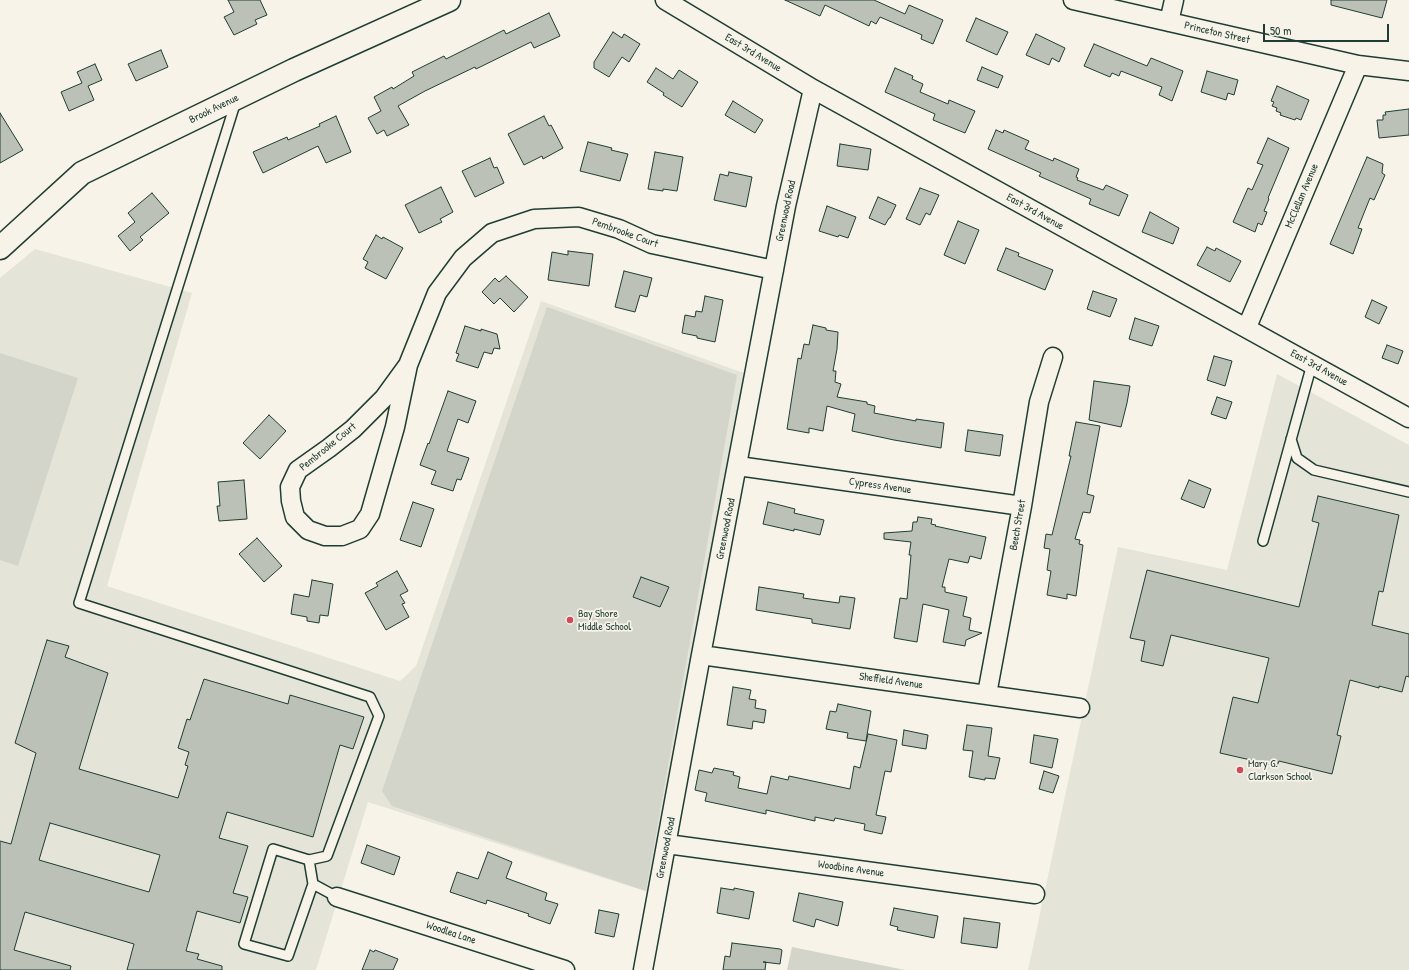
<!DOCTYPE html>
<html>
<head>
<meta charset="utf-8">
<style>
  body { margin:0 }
  #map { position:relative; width:1409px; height:970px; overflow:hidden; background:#f7f3e8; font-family:"Patrick Hand",sans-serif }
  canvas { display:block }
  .scale { position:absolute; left:1263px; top:24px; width:126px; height:18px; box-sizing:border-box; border:2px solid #1f3d34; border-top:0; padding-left:5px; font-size:12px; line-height:14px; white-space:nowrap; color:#1f3d34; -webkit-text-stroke:3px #f7f3e8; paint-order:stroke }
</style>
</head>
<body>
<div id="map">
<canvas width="1409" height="970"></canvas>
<div class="scale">50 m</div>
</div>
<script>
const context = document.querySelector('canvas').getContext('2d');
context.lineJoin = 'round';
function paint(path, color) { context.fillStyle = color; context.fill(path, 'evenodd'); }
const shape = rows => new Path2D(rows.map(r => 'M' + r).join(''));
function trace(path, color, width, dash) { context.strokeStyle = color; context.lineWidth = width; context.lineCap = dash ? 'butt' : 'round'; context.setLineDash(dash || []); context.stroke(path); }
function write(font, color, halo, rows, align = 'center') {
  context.font = font + ' "Patrick Hand",sans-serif'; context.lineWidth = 3.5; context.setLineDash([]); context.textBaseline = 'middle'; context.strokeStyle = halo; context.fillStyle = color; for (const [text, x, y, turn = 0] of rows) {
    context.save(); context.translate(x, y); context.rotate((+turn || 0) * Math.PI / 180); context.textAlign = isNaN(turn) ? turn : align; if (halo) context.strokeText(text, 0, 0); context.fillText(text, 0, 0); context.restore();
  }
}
const built = shape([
  [35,249,192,293,107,586,400,681,416,666,541,301,755,377,657,895,368,802,316,970,0,970,0,278],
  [1277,374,1409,445,1409,970,1028,970,1118,547,1227,570]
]);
const green = shape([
  [547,307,737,375,646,891,392,806,382,791],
  [0,353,78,378,18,566,0,560],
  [792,947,905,970,787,970]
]);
const building = shape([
  [228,0,260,0,267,15,255,20,257,24,234,35,224,17,234,12,228,0],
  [785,0,874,0,905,14,909,5,943,20,933,44,921,39,922,35,880,17,876,24,871,21,869,26,825,5,820,16,785,0],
  [1331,0,1387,0,1382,18,1331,5,1331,0],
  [549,13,560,36,534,48,531,42,476,69,475,67,425,91,398,106,409,125,387,136,384,130,377,134,368,118,381,111,374,97,392,87,393,89,414,76,412,72,444,56,446,59,504,30,506,34,549,13],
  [976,18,1008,32,997,55,966,41,976,18],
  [613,32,622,38,624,34,640,44,629,62,622,57,609,77,594,68,594,62,613,32],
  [1036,34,1065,48,1059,62,1052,58,1049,65,1026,55,1036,34],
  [1094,44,1147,66,1151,58,1183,71,1172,101,1159,95,1162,87,1121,71,1119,76,1112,73,1110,77,1084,66,1094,44],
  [161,50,168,67,136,81,128,64,161,50],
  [95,64,102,80,88,86,94,100,69,111,61,92,82,83,77,72,95,64],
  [982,67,1003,76,998,88,977,80,982,67],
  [656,68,673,79,679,70,698,82,682,107,663,95,664,93,647,82,656,68],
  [895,68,913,76,912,79,923,84,920,92,948,104,949,100,975,111,965,133,933,120,935,114,885,92,895,68],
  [1207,71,1238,80,1234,95,1228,93,1226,100,1201,92,1207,71],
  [1277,86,1309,100,1301,120,1296,118,1295,120,1280,115,1281,113,1276,111,1277,108,1272,106,1274,102,1271,101,1277,86],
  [733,101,763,120,755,133,725,115,733,101],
  [1409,109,1409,135,1379,138,1377,120,1383,120,1383,115,1386,115,1385,112,1409,109],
  [0,113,23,150,0,163,0,113],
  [336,116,351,152,326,163,318,146,263,173,253,152,287,137,288,140,320,126,319,124,336,116],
  [544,116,549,126,551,125,563,148,543,159,542,156,524,165,508,134,544,116],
  [996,130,1003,133,1004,130,1029,141,1025,149,1053,161,1054,158,1079,169,1076,177,1078,178,1077,180,1103,190,1106,185,1128,195,1119,216,1089,204,1091,199,1039,176,1041,173,988,149,996,130],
  [1268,138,1289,148,1268,198,1269,199,1264,211,1267,212,1262,225,1258,223,1255,232,1233,222,1248,188,1252,190,1263,165,1257,163,1268,138],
  [588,142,612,148,611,150,628,154,620,181,580,171,588,142],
  [840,144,871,149,868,170,837,166,840,144],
  [655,152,683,157,677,191,663,189,663,191,648,189,655,152],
  [1367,157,1383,164,1382,173,1385,175,1374,200,1370,198,1358,228,1362,229,1353,254,1330,244,1367,157],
  [490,158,494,168,497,167,504,183,475,197,462,171,490,158],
  [729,172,752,177,746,207,714,200,720,174,728,176,729,172],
  [441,187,453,212,440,219,442,222,419,233,405,205,441,187],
  [920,188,939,195,930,215,926,213,920,225,906,219,920,188],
  [152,193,169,213,140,237,143,240,130,251,118,236,135,222,128,213,152,193],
  [878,197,896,205,890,218,889,218,885,225,869,218,878,197],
  [827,206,856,217,848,238,839,235,838,237,819,231,827,206],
  [1150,212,1179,228,1173,244,1142,232,1150,212],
  [958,221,979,230,965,264,944,255,958,221],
  [376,235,382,239,383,237,403,248,386,279,365,268,368,262,363,259,376,235],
  [1207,247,1215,251,1216,248,1241,261,1230,282,1197,265,1207,247],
  [1006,248,1019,253,1018,256,1053,270,1045,290,997,270,1006,248],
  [568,251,593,254,589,286,548,280,552,252,568,255,568,251],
  [624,271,652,278,647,297,640,295,635,312,615,307,624,271],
  [506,276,528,297,514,312,500,298,494,304,482,292,495,278,499,282,506,276],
  [1093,291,1117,299,1110,317,1087,309,1093,291],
  [705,296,723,300,715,342,697,338,697,336,682,333,685,315,695,317,696,311,702,312,705,296],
  [1372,300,1387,307,1379,324,1365,317,1372,300],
  [1135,318,1159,326,1152,346,1129,339,1135,318],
  [813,325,826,328,826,330,838,332,837,349,833,371,836,371,835,382,841,384,837,397,867,402,867,404,875,406,874,413,916,421,916,419,944,423,941,448,894,440,852,431,855,414,827,406,823,431,809,428,809,433,787,429,798,358,801,359,804,344,809,345,813,325],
  [465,326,481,331,481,329,497,334,500,349,494,348,492,354,484,352,478,368,456,361,459,354,456,353,465,326],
  [1387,345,1403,351,1398,364,1382,358,1387,345],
  [1214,356,1232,361,1225,386,1207,380,1214,356],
  [1094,381,1130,386,1127,403,1121,427,1089,420,1094,381],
  [448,391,476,401,468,423,458,419,447,451,469,458,461,480,457,479,453,491,431,484,436,471,420,465,428,443,429,444,448,391],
  [1217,397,1232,402,1226,419,1211,414,1217,397],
  [269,415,286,431,260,459,243,443,269,415],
  [1076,422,1100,426,1087,494,1094,496,1090,513,1083,512,1075,539,1080,540,1079,544,1083,545,1076,596,1067,594,1067,599,1047,595,1051,571,1047,570,1050,549,1044,548,1046,534,1052,535,1071,456,1069,456,1076,422],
  [968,430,1003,435,1000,456,965,451,968,430],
  [244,480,247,519,219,521,217,506,220,506,218,482,244,480],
  [1189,480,1211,489,1204,508,1181,499,1189,480],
  [1318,496,1399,515,1383,592,1379,591,1372,625,1409,634,1409,677,1406,676,1402,692,1379,686,1379,688,1350,680,1337,735,1341,736,1332,774,1279,761,1277,766,1220,753,1233,697,1258,703,1269,658,1171,635,1163,666,1141,661,1145,641,1130,638,1147,570,1299,607,1319,523,1312,521,1318,496],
  [413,502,434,509,421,547,400,540,413,502],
  [768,502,795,509,794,513,824,520,820,535,794,529,794,531,763,524,768,502],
  [918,517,932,519,931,524,936,525,935,526,986,537,981,559,970,556,968,563,949,559,942,587,945,587,945,592,967,597,963,616,971,618,969,630,982,633,966,640,965,646,943,642,949,610,923,604,917,642,894,638,900,598,907,599,911,555,909,555,911,542,884,539,884,533,912,531,913,522,917,522,918,517],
  [257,538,282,566,264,582,239,554,257,538],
  [397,571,408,591,400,595,405,603,402,604,409,617,386,630,365,593,378,586,376,583,397,571],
  [641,577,669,587,660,607,633,597,641,577],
  [312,580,333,584,328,616,320,615,319,623,307,621,307,617,291,614,294,594,309,597,312,580],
  [759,587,804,594,803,598,839,603,840,596,855,598,850,629,812,623,812,619,756,610,759,587],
  [47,640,69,646,65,657,108,673,79,769,178,798,188,766,185,765,189,752,178,748,187,719,190,720,204,679,288,704,290,695,364,717,353,749,340,745,313,837,227,812,219,838,248,846,233,893,248,897,240,923,197,911,186,951,199,954,197,959,222,966,222,970,127,970,134,944,25,912,14,950,71,966,70,970,0,970,0,841,11,844,36,753,15,743,47,640],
  [50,823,160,855,149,892,39,860,50,823],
  [733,687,751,690,749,699,756,700,755,708,766,710,764,723,753,721,752,729,727,725,733,687],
  [838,704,871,711,866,741,847,738,848,733,826,729,830,711,836,712,838,704],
  [967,725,992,728,988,756,1000,758,995,779,985,778,985,780,969,777,973,751,963,750,967,725],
  [904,730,928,735,926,749,902,745,904,730],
  [868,734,897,740,891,772,885,771,876,815,886,817,882,834,864,830,865,824,835,818,834,821,815,817,815,821,766,810,766,814,705,801,707,793,695,790,699,770,712,773,714,768,734,772,733,775,740,777,738,788,767,794,771,776,788,780,789,776,850,789,854,766,860,768,868,734],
  [1034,735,1058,739,1052,768,1030,763,1034,735],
  [1044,771,1059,776,1053,793,1039,789,1044,771],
  [367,845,400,857,394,875,361,863,367,845],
  [488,852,512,862,506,878,547,893,545,900,558,904,550,924,528,916,529,914,487,900,486,904,450,892,457,872,478,879,488,852],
  [721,888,734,890,734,888,754,892,749,919,717,913,721,888],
  [799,893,843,902,838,926,816,919,814,927,793,921,799,893],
  [894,908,938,916,934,938,897,930,898,927,890,925,894,908],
  [599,910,619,914,614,937,595,933,599,910],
  [964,918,1000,923,997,948,961,943,964,918],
  [732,943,780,949,782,950,780,964,763,962,766,962,765,970,723,970,725,956,730,957,732,943],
  [370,950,374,952,375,950,398,959,393,970,362,970,370,950]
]);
const lane = shape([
  [236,101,79,603,370,697,379,716,327,856,309,860,273,849,244,944,288,956,313,884,309,860],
  [1291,439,1297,458,1314,470,1409,492],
  [1263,541,1312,364],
  [313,884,337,897]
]);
const street = shape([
  [665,0,813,89,1409,418],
  [1073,0,1358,65,1409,71],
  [1169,22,1174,0],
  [1247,327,1358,65],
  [408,365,384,398,353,429,329,448,298,470,290,487,291,501,295,517,308,530,325,536,342,536,360,529,370,514,395,427,408,365,437,293,463,258,492,233,534,219,579,217,619,229,652,244,774,270],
  [738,466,1022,506],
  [701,655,1080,708],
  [987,694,1022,506,1039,402,1053,357],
  [667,844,1035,894],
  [337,897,565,970],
  [643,970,701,655,786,206,813,89]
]);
const secondary = shape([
  [0,248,82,173,294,70,449,0]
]);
const markers = [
  [570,620,4,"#d1495b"],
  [1240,770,4,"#d1495b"]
];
const streetNames = [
  ["Princeton Street",1217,33,13],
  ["East 3rd Avenue",753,53,31],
  ["Brook Avenue",214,109,-26],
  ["McClellan Avenue",1302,196,-67],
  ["Greenwood Road",786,211,-78],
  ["East 3rd Avenue",1035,212,29],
  ["Pembrooke Court",625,233,20],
  ["East 3rd Avenue",1319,368,29],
  ["Pembrooke Court",328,447,-39],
  ["Cypress Avenue",880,486,8],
  ["Beech Street",1018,525,-80],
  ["Greenwood Road",726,529,-79],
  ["Sheffield Avenue",891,681,8],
  ["Greenwood Road",666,848,-79],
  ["Woodbine Avenue",851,869,8],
  ["Woodlea Lane",451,933,18]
];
const poiNames = [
  ["Bay Shore",578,614],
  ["Middle School",578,627],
  ["Mary G.",1248,764],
  ["Clarkson School",1248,777]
];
paint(built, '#e5e4d9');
paint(green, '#d3d5ca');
paint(building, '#bbc1b6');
trace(building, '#1f3d34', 1);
trace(lane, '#1f3d34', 12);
trace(street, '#1f3d34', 21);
trace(secondary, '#1f3d34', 25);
trace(lane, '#f7f3e8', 9);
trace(street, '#f7f3e8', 18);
trace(secondary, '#f7f3e8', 22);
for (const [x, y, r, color] of markers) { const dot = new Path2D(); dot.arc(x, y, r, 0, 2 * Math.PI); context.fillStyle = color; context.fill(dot); trace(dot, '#f7f3e8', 1.5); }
write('11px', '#1f3d34', '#f7f3e8', streetNames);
write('11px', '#1f3d34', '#f7f3e8', poiNames, 'left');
</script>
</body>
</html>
